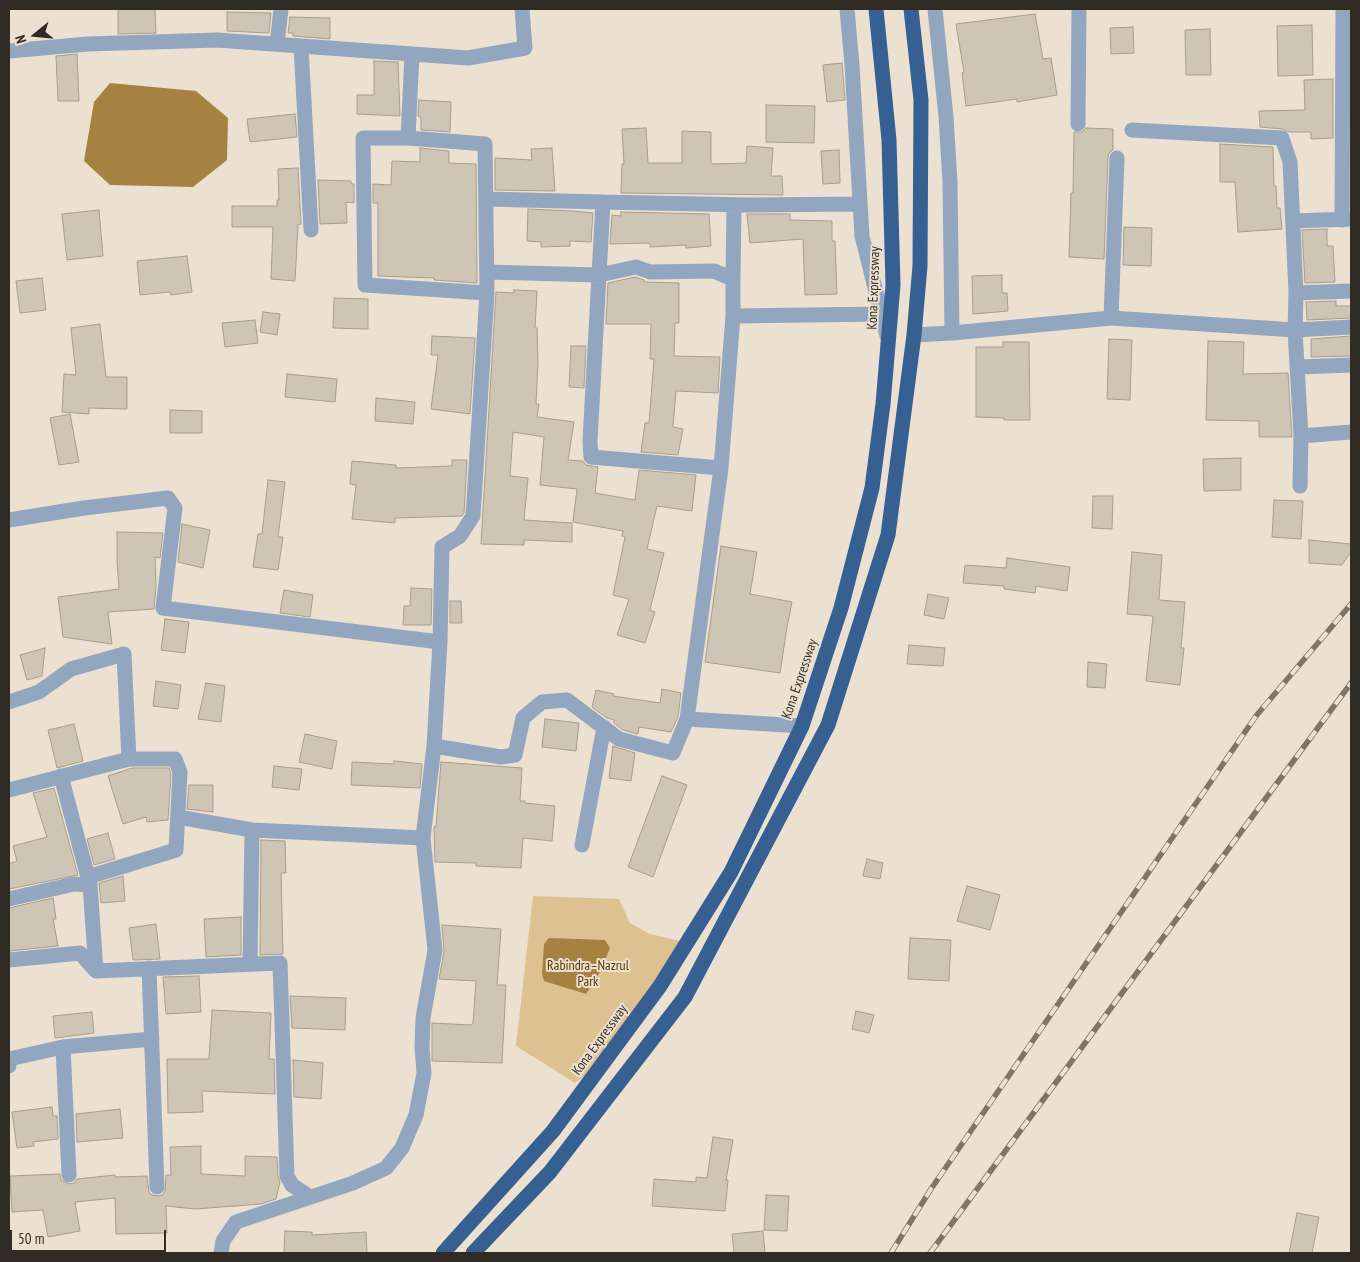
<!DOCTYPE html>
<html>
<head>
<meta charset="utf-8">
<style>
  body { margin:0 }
  #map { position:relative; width:1360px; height:1262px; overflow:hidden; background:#ece1d0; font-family:"PT Sans Narrow",sans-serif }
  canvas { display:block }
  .frame { position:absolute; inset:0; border:10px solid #302c25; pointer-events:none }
  .north { position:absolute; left:10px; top:10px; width:50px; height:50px; -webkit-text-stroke:4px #ece1d0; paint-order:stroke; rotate:253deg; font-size:14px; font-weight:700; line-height:20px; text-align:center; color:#302c25 }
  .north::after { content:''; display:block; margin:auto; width:18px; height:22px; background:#302c25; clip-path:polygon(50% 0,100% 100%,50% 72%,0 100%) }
  .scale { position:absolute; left:10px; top:1230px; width:156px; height:22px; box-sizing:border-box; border:2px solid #302c25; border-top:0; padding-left:6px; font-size:15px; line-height:18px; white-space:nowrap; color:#302c25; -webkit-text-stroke:4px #ece1d0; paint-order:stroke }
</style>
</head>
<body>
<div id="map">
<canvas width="1360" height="1262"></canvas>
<div class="frame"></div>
<div class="north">N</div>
<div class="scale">50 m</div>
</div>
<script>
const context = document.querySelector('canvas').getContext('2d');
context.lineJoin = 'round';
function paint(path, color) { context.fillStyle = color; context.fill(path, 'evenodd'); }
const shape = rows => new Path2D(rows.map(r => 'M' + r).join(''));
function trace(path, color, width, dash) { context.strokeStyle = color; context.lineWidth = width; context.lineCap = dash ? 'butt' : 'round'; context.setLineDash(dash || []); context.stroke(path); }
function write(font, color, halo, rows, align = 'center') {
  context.font = font + ' "PT Sans Narrow",sans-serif'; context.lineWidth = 4; context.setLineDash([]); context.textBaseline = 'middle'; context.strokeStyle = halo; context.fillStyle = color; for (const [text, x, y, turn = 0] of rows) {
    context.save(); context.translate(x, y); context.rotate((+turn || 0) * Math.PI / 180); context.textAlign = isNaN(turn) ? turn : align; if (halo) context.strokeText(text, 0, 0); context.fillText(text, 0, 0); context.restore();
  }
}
const green = shape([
  [533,896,619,899,630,923,650,934,685,942,598,1066,575,1083,516,1046]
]);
const water = shape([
  [110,83,196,91,228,118,227,160,193,187,110,185,84,161,94,102],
  [549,938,605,940,610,948,600,972,586,994,544,981,542,974,544,944]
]);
const building = shape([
  [118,9,155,9,156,33,118,34,118,9],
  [227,12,271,13,269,33,227,31,227,12],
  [1035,14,1043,59,1051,58,1057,95,1017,102,1017,99,966,106,962,73,964,72,956,24,1035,14],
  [290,17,330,18,330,39,293,36,293,33,288,33,290,17],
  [1312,25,1313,75,1278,76,1277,26,1312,25],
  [1133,27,1134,53,1111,54,1110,28,1133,27],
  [1210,29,1211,75,1186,75,1185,30,1210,29],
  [77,54,79,101,58,101,56,56,77,54],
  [374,61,398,62,400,116,357,114,357,95,374,95,374,61],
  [842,63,845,100,827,102,823,65,842,63],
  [1333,79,1333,138,1311,139,1311,132,1289,132,1282,129,1260,127,1259,111,1305,110,1304,80,1333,79],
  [419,100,451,102,450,132,421,130,421,117,418,116,419,100],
  [766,105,815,106,814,143,766,142,766,105],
  [295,114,297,137,250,142,247,119,295,114],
  [646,128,648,163,682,163,682,131,711,132,711,162,713,164,746,163,747,146,773,148,771,176,782,176,783,195,621,193,622,164,624,164,622,129,646,128],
  [1086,128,1113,129,1113,150,1109,153,1108,158,1104,259,1069,257,1071,193,1073,193,1074,132,1082,132,1086,128],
  [1220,144,1273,147,1274,186,1276,186,1277,208,1280,208,1282,229,1238,232,1235,182,1220,182,1220,144],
  [420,148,449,151,449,163,476,164,477,283,434,280,434,278,378,276,378,203,373,203,373,184,391,185,392,161,420,162,420,148],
  [552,148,555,191,495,190,495,158,532,160,531,149,552,148],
  [839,150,840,183,823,184,821,151,839,150],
  [298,168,301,224,298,225,295,281,271,279,273,227,232,227,232,206,277,206,277,200,279,200,278,169,298,168],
  [318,180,351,181,351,184,354,184,354,203,346,202,347,223,320,224,318,180],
  [528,209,574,211,593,213,591,242,570,241,570,246,541,247,541,242,527,241,528,209],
  [99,210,103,256,67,260,62,214,99,210],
  [621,212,709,214,711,246,686,248,686,245,650,247,650,243,610,244,612,215,621,216,621,212],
  [747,214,790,214,790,220,832,221,832,241,835,241,837,294,805,295,803,239,750,243,747,214],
  [1124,227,1152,228,1151,266,1123,265,1124,227],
  [1327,229,1327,246,1333,246,1335,282,1305,283,1302,230,1327,229],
  [187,256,192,292,171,295,170,292,140,295,137,261,187,256],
  [1002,275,1002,293,1007,293,1008,311,973,314,972,276,1002,275],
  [635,277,644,280,644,282,679,283,679,323,675,323,674,356,720,357,718,393,676,391,673,427,683,429,678,455,641,452,645,423,649,423,654,359,650,359,651,324,606,324,608,283,635,277],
  [42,278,46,310,20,313,16,281,42,278],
  [514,290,537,291,535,328,537,328,538,362,536,404,539,404,537,417,574,422,568,460,583,461,586,465,598,467,595,493,635,500,639,470,696,475,692,511,657,506,647,549,664,553,650,610,655,612,645,643,617,635,629,599,613,595,625,537,622,536,623,531,573,522,577,489,540,485,544,437,513,432,510,476,528,478,524,520,572,523,572,542,524,540,524,545,481,544,496,292,514,293,514,290],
  [334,298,368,299,368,329,333,328,334,298],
  [1336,301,1336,306,1351,306,1351,318,1307,320,1306,302,1336,301],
  [263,312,280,314,277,335,260,332,263,312],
  [255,320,258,343,225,347,222,323,255,320],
  [100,324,106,377,127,377,127,409,89,408,89,414,62,412,64,374,76,375,71,328,100,324],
  [432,336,475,338,470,414,431,409,438,355,431,355,432,336],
  [1351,336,1351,356,1311,357,1311,339,1351,336],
  [1109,339,1132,340,1130,400,1107,399,1109,339],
  [1208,341,1244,342,1243,374,1288,373,1292,437,1259,437,1259,421,1206,420,1208,341],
  [1003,342,1029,342,1030,420,1004,420,1004,418,976,417,976,347,1003,347,1003,342],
  [571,346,586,346,584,388,569,387,571,346],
  [287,374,337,379,335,402,285,397,287,374],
  [376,398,415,402,413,424,375,421,376,398],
  [170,410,202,411,202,433,170,433,170,410],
  [70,414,79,462,59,465,50,418,70,414],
  [1241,458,1241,490,1204,491,1203,459,1241,458],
  [452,460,467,460,464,513,462,516,395,518,395,523,352,519,356,485,350,484,352,461,396,465,396,468,452,466,452,460],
  [268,480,285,482,278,537,283,537,278,570,253,567,258,534,262,534,268,480],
  [1093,496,1113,496,1112,529,1092,528,1093,496],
  [1274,500,1303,501,1301,539,1272,537,1274,500],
  [182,524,210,530,203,568,178,562,182,524],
  [117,532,163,533,160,558,155,557,156,586,154,609,108,612,112,644,63,637,58,597,119,589,117,560,117,532],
  [1309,540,1351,544,1351,552,1342,565,1309,563,1309,540],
  [721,546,757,552,750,594,792,602,787,627,780,673,705,662,721,546],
  [1132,552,1162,555,1159,600,1185,602,1181,648,1184,648,1180,685,1146,681,1153,616,1127,614,1132,552],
  [1007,558,1070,567,1067,591,1036,586,1035,593,1004,589,1004,586,963,583,965,565,1006,568,1007,558],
  [411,588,432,589,431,625,403,625,404,606,410,606,411,588],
  [284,590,313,595,310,617,280,613,284,590],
  [928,594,949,598,944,619,924,615,928,594],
  [450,601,461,601,462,623,450,623,450,601],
  [165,619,189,622,185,653,161,650,165,619],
  [909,645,945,648,943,666,907,664,909,645],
  [45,648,42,676,27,680,20,655,45,648],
  [1088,662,1107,664,1105,688,1087,687,1088,662],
  [156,681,181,685,178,709,153,706,156,681],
  [206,683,225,686,221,722,198,719,206,683],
  [662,689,681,693,678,717,671,732,639,727,638,734,623,730,614,723,614,720,607,718,592,707,596,690,614,694,613,696,660,703,662,689],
  [545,719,579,723,576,751,542,747,545,719],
  [74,724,83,761,57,768,48,730,74,724],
  [305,734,337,741,332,769,299,762,305,734],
  [613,746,635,753,631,781,609,778,613,746],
  [394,761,422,764,420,788,351,785,352,762,394,764,394,761],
  [441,762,522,768,520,801,525,801,525,803,555,806,552,841,523,838,521,868,476,866,476,863,435,862,434,827,436,827,441,762],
  [274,766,302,769,299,790,272,787,274,766],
  [132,768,169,768,171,774,168,820,147,822,146,817,123,824,108,776,132,768],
  [662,776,687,785,653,877,628,867,662,776],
  [189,785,213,785,213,812,187,809,189,785],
  [54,788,78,875,9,889,9,864,17,861,13,846,47,837,33,793,54,788],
  [108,833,115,859,94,865,87,839,108,833],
  [261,840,285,841,286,873,281,873,283,954,260,955,261,840],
  [867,859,883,863,880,879,863,876,867,859],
  [123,876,125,901,101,903,99,883,123,876],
  [967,886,1000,895,990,930,957,921,967,886],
  [53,898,56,919,53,919,58,946,9,951,9,908,53,898],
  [241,917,241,955,206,957,204,919,241,917],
  [156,924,160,959,133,960,129,928,156,924],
  [442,925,501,929,497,985,506,985,502,1063,432,1061,432,1023,471,1025,473,1023,476,981,439,979,444,951,442,925],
  [910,938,951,940,949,981,908,979,910,938],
  [199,976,201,1012,166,1014,163,977,199,976],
  [290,996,346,998,345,1030,292,1028,290,996],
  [212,1010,271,1013,269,1059,274,1059,275,1094,202,1091,203,1112,168,1113,167,1059,209,1059,212,1010],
  [856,1011,874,1015,869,1033,852,1029,856,1011],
  [92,1012,94,1033,55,1038,53,1016,92,1012],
  [293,1060,323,1063,321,1099,294,1097,293,1060],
  [52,1107,53,1116,57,1116,58,1139,33,1142,34,1146,17,1148,12,1112,52,1107],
  [120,1109,123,1138,77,1142,76,1114,120,1109],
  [713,1137,733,1140,726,1180,728,1180,725,1211,652,1206,654,1179,696,1182,696,1177,707,1178,713,1137],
  [201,1146,201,1174,245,1176,245,1156,277,1157,278,1176,280,1182,276,1199,261,1204,195,1209,166,1206,167,1233,116,1234,115,1198,75,1202,80,1231,48,1237,43,1210,12,1212,10,1176,60,1174,61,1180,69,1184,74,1183,77,1179,115,1175,115,1177,147,1176,149,1192,152,1195,158,1196,162,1195,165,1191,166,1175,171,1175,170,1147,201,1146],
  [766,1195,789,1196,787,1231,764,1230,766,1195],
  [1297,1213,1319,1217,1312,1253,1289,1253,1297,1213],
  [285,1231,312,1232,312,1235,366,1232,367,1253,284,1253,285,1231],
  [763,1231,765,1253,734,1253,732,1234,763,1231]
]);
const minor = shape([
  [847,9,852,65,862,236,887,336],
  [277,44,281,9],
  [301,46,311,230],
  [9,51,88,44,217,40,468,58,525,48,522,9],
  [1078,124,1079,9],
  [1132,130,1282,138,1290,162,1296,293,1295,330,1351,327],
  [408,138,412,54],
  [603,202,749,205,860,204],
  [1342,220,1343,9],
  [1293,221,1351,219],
  [487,272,599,275,636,267,650,272,714,271,733,279,733,316,721,468],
  [733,279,734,205],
  [1296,293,1351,291],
  [733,316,882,314],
  [1111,318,1117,158],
  [952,333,1111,318,1295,330,1301,436,1300,486],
  [914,335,952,333,950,182,946,117,935,9],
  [1299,367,1351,365],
  [1301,436,1351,432],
  [9,520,84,508,168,498,175,508,163,608,440,642],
  [9,702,39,692,71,669,124,654,129,759],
  [687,719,802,726],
  [434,746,501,757,515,755,523,718,542,702,567,700,619,739,673,753,687,719,721,468,591,457,590,441,603,202,486,199],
  [61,776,90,885],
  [9,790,129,759,175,759,180,772,176,850,88,877],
  [178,817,252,830,423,838],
  [582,845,604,727],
  [9,899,74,884,90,885,96,971,280,963,287,1176,292,1185,310,1197],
  [9,960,80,953,96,971],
  [250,964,252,830],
  [149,968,157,1187],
  [9,1066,9,1059,63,1047],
  [69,1175,63,1047,152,1039],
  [221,1253,223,1241,236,1222,353,1183,386,1168,402,1148,416,1115,424,1073,422,1048,423,1018,435,950,423,838,434,746,440,642,442,547,460,536,473,516,487,293,485,144,408,138,363,138,365,285,487,293]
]);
const highway = shape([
  [443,1253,553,1131,660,986,731,872,802,726,841,608,872,488,883,404,893,285,889,140,876,9],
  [473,1253,550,1172,685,997,828,725,888,535,914,335,920,266,921,100,911,9]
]);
const rail = shape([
  [891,1253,931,1189,1256,716,1351,604],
  [930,1253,1351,683]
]);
const streetNames = [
  ["Kona Expressway",874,288,-88],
  ["Kona Expressway",800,679,-71],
  ["Kona Expressway",600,1040,-54]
];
const parkNames = [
  ["Rabindra–Nazrul",588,966],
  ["Park",588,982]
];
paint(green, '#dec191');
paint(water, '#a58241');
paint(building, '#cfc5b4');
trace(building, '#a79d8d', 1);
trace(minor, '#93a6bf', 15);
trace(highway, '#366092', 15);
trace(rail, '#7c756a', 5.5);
trace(rail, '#ece1d0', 4, [11]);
write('14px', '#302c25', '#ece1d0', streetNames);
write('14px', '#523901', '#ece1d0', parkNames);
</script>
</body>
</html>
